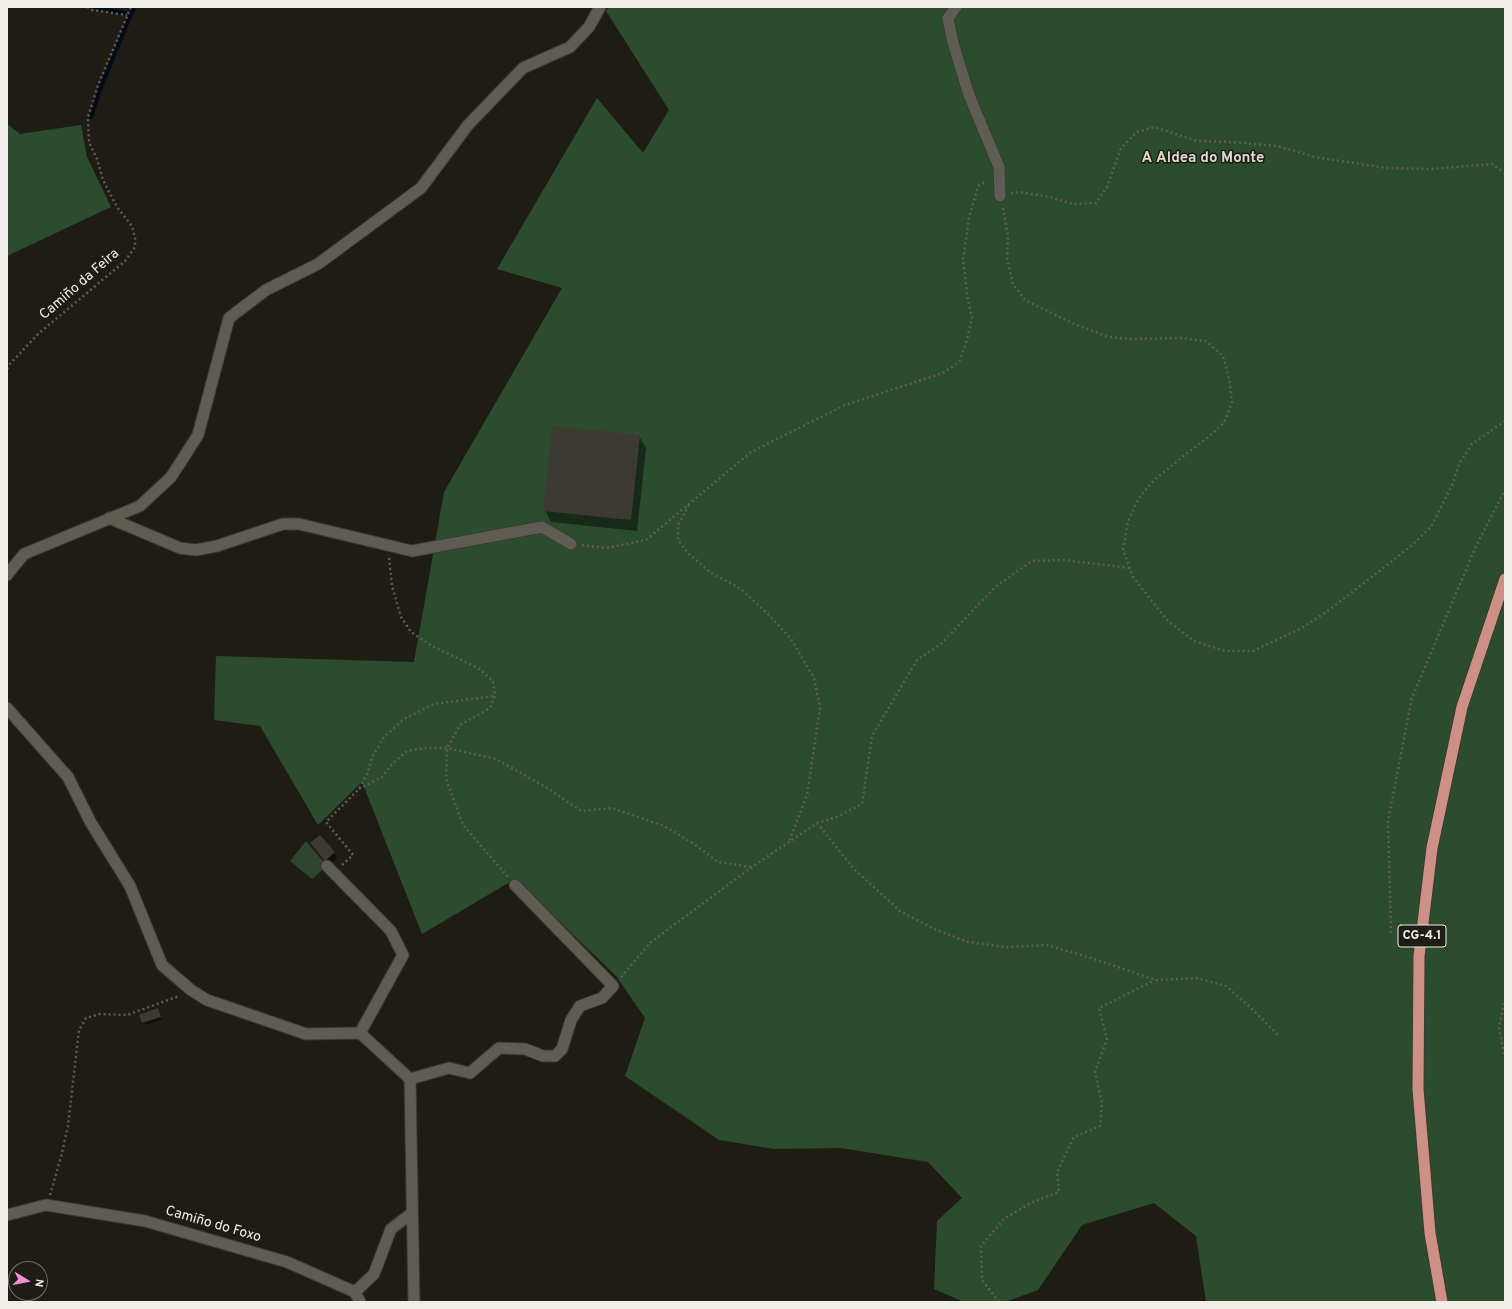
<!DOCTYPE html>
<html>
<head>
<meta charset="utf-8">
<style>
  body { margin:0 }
  #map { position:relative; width:1512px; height:1309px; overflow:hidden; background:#1f1c16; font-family:Overpass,sans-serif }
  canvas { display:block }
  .frame { position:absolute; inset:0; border:8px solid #f0eee9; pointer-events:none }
  .north { position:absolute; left:8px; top:1261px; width:40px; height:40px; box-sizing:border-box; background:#1f1c16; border:1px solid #73706a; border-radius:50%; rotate:100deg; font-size:11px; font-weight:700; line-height:16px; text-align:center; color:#f0eee9 }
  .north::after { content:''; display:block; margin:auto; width:14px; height:18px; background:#f391d5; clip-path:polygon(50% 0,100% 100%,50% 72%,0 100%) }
</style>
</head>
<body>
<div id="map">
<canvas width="1512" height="1309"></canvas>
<div class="frame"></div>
<div class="north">N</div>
</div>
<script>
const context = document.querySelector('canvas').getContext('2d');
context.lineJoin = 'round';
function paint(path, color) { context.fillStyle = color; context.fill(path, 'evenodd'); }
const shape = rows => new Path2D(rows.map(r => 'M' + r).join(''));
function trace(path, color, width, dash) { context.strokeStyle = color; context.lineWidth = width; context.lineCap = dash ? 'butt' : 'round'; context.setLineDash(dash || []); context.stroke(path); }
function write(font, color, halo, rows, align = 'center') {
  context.font = font + ' Overpass,sans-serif'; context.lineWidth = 3; context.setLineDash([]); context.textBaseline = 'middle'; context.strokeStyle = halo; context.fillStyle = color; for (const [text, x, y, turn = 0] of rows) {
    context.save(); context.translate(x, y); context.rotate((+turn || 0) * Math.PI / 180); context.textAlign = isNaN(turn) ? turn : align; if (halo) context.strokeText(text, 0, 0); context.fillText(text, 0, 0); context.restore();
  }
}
const green = shape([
  [306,841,327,866,312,879,290,861]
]);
const forest = shape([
  [609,7,1505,7,1505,1302,1206,1302,1196,1236,1154,1203,1082,1225,1038,1290,1005,1302,964,1302,934,1289,937,1221,962,1198,928,1162,841,1148,774,1149,719,1140,625,1076,645,1018,616,976,515,879,422,934,362,782,318,825,260,726,214,720,216,656,414,662,444,492,562,288,497,269,597,98,643,153,669,110,606,11],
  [7,124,20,134,81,125,87,157,111,207,7,256]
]);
const shadow = shape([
  [639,436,646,448,637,531,551,522,545,510],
  [311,843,334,853,337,858,328,866],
  [159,1012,161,1020,144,1025,140,1015]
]);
const stream = shape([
  [94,7,131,14,134,7],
  [91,117,101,87,131,14]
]);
const building = shape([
  [552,426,640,435,631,520,543,511],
  [320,835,335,852,325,861,310,843],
  [158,1008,161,1017,142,1023,139,1015]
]);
const path = shape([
  [87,7,92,10,127,15],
  [1011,193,1019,192,1050,197,1073,204,1096,203,1107,187,1121,148,1137,132,1154,127,1197,141,1232,142,1277,146,1315,157,1386,168,1431,169,1492,164,1505,173],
  [1003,208,1008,237,1007,259,1013,284,1025,300,1072,323,1109,337,1131,339,1179,338,1206,341,1223,356,1229,379,1232,402,1224,423,1207,438,1190,451,1154,480,1139,498,1128,521,1123,550,1133,577,1151,600,1168,621,1194,641,1225,651,1253,651,1300,629,1329,610,1391,562,1413,544,1431,527,1453,483,1459,464,1472,444,1505,421],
  [7,369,10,364,38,334,125,261,135,247,135,238,132,226,117,207,103,180,97,159,89,142,88,117,98,85,131,7],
  [689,505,678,525,678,540,688,553,710,572,741,589,770,616,791,639,814,678,820,708,807,795,789,842],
  [582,545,606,548,646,540,751,452,845,405,943,373,959,362,966,343,972,318,968,299,963,261,969,218,978,186,987,181],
  [389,558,392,586,401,617,411,632,432,646,478,668,493,681,495,696,490,708,460,725,447,748,446,779,463,825,508,877],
  [359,789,382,777,393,763,407,751,427,748,447,748,496,759,549,789,581,811,612,808,664,826,694,844,718,862,751,867],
  [817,823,854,869,900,911,934,929,968,942,1006,947,1047,945,1091,958,1156,980,1196,978,1226,986,1251,1008,1279,1036],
  [342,865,353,855,326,822,359,789,368,772,372,757,384,737,404,719,434,704,494,696],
  [1391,933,1388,821,1412,698,1476,546,1505,490],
  [621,977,651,942,752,867,817,823,837,817,862,804,872,736,917,660,941,644,995,587,1032,561,1063,560,1130,568],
  [1505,998,1499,1027,1505,1059],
  [50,1195,61,1157,68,1126,79,1030,86,1018,100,1014,127,1015,179,996],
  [999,1302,982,1280,981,1246,1005,1218,1033,1202,1059,1192,1057,1172,1074,1137,1100,1126,1102,1103,1095,1072,1107,1039,1099,1008,1155,980]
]);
const minor = shape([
  [956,7,948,18,953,43,969,95,999,167,1000,196],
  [109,518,180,548,196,550,217,546,283,524,299,524,412,551,542,527,571,544],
  [327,866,391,931,403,955,360,1033],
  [410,1079,449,1068,470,1073,499,1048,525,1049,543,1056,555,1056,562,1049,571,1020,580,1006,602,998,613,986,515,885],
  [7,1215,46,1205,145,1221,287,1262,355,1292,360,1302],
  [355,1292,374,1274,391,1229,412,1213]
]);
const tertiary = shape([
  [7,575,24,554,140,506,171,477,198,435,229,318,266,290,318,264,421,188,468,125,523,68,570,47,589,27,600,7],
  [7,708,68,777,91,823,130,886,162,965,191,990,207,1000,306,1034,360,1033,410,1079,414,1302]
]);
const trunk = shape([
  [1442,1302,1430,1233,1418,1089,1419,956,1432,848,1462,707,1505,579]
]);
const shields = [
  [1422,936,48]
];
const shieldNames = [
  ["CG-4.1",1422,936]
];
const streetNames = [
  ["Camiño da Feira",80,285,-41],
  ["Camiño do Foxo",213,1225,16]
];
const neighbourhoodNames = [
  ["A Aldea do Monte",1203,159]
];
paint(green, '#304531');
paint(forest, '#2b4d2d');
paint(shadow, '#0007');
trace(stream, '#000c18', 4);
paint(building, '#3d3a33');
trace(minor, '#3c3a36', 13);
trace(tertiary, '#3c3a36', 13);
trace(trunk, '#3c3a36', 13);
trace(path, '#5f5c57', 2.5, [2, 3]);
trace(minor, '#5f5c54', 11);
trace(tertiary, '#5f5c54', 11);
trace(trunk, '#ce9086', 11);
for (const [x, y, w] of shields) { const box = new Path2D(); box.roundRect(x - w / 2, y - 11, w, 22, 3); context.fillStyle = '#1f1c16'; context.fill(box); trace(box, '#f0eee9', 1); }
write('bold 13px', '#f0eee9', null, shieldNames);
write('14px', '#f0eee9', '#1f1c16', streetNames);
write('bold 15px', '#ddd9d1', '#1f1c16', neighbourhoodNames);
</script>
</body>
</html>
